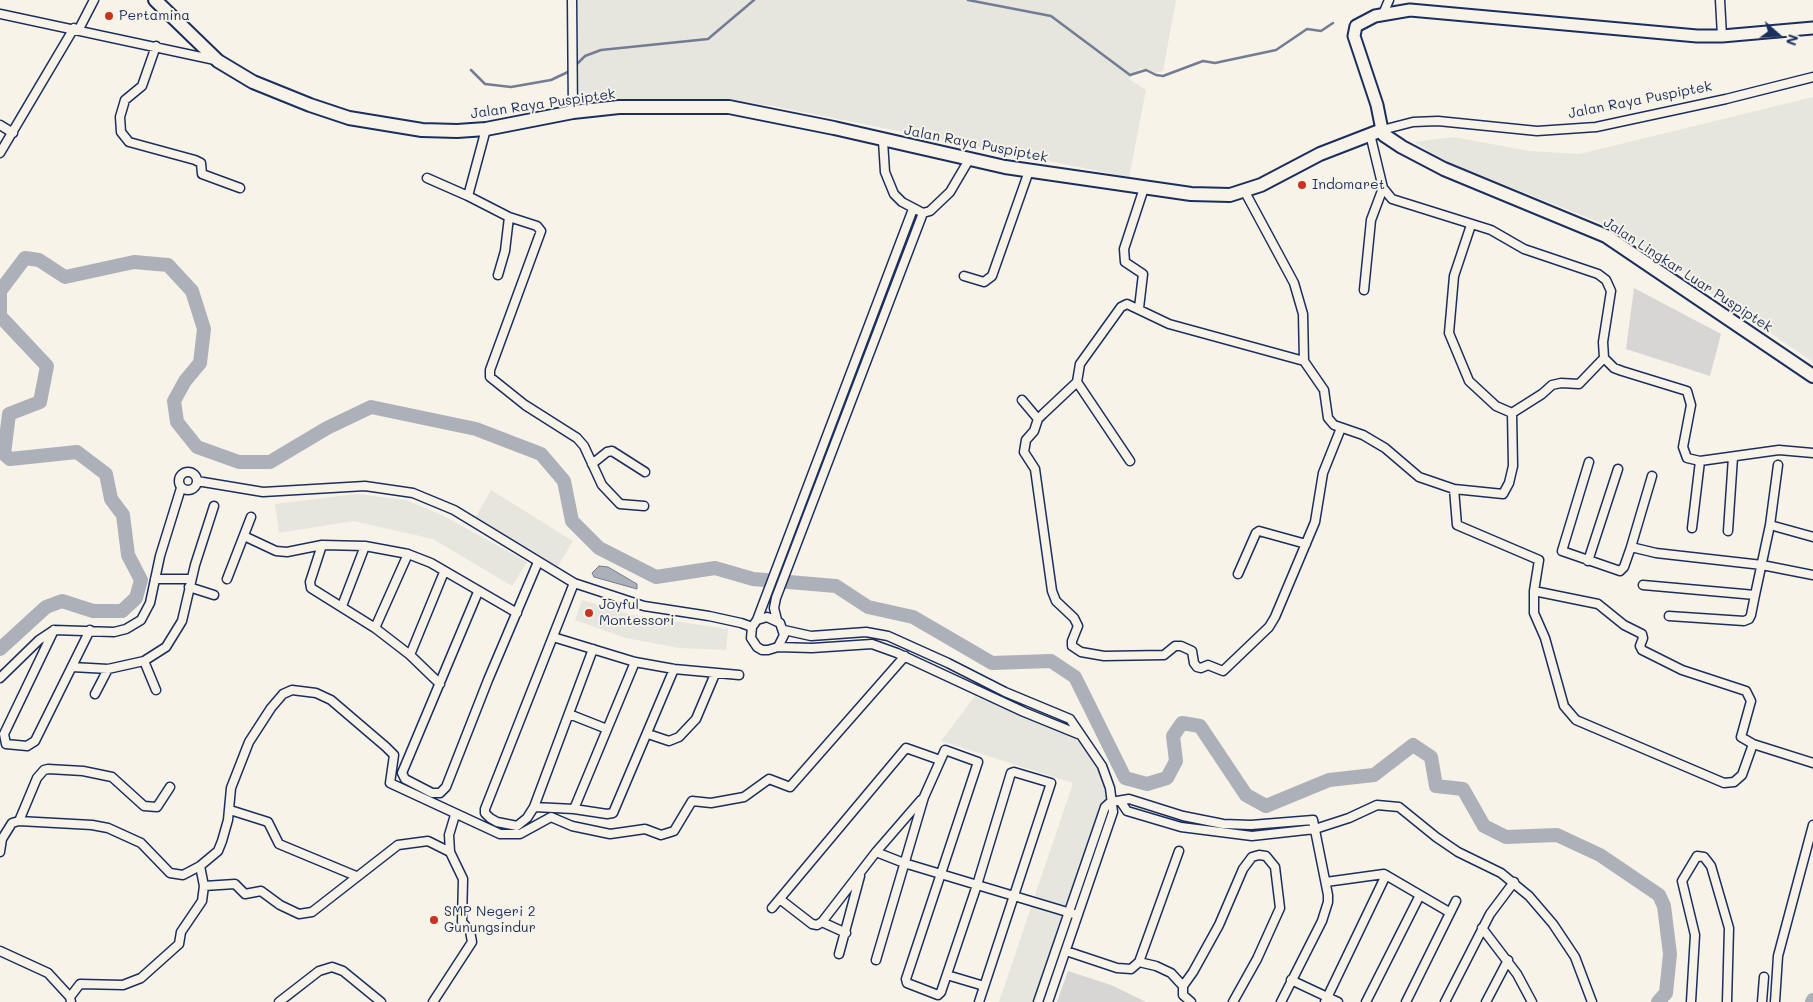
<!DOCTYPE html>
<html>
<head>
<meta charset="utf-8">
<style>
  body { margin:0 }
  #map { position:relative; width:1813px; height:1002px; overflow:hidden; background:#f7f3e8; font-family:Mali,sans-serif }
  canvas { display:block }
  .north { position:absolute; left:1753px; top:10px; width:50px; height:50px; -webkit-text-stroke:4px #f7f3e8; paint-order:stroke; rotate:109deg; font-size:14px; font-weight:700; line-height:20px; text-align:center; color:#1b2f5e }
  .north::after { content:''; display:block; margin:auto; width:18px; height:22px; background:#1b2f5e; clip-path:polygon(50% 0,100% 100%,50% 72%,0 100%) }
</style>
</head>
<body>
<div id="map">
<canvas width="1813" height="1002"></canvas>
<div class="north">N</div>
</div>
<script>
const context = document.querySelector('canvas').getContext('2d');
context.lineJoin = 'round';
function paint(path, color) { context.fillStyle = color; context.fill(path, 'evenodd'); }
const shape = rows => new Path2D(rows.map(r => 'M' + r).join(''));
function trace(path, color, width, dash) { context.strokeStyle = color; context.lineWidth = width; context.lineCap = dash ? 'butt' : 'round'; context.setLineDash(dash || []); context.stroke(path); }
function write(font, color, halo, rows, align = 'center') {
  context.font = font + ' Mali,sans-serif'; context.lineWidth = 4; context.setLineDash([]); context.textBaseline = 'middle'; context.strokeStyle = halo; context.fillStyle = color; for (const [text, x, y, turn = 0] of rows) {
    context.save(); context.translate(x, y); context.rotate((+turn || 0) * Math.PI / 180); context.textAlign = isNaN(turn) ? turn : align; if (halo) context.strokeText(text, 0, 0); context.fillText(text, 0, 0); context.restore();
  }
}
const built = shape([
  [577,0,1176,0,1163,71,1154,73,1141,68,1129,79,1146,90,1129,177,773,106,720,99,579,101],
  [1813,97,1813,362,1619,230,1442,160,1415,142,1454,137,1529,151,1580,154],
  [491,490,573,541,558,566,475,518],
  [357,494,406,500,444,516,527,562,512,586,433,539,353,521,279,533,275,504],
  [582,600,632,615,728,629,726,650,679,648,626,638,575,620],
  [975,696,1076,736,1100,770,1109,794,1041,1002,999,1002,1073,783,941,741]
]);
const green = shape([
  [1634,288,1721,334,1710,376,1626,349],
  [1068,971,1111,985,1146,1002,1057,1002]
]);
const water = shape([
  [599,566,608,567,637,584,637,589,594,577,592,573,599,566]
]);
const stream = shape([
  [968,0,1051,16,1130,75,1146,70,1156,75,1163,76,1203,61,1215,63,1276,50,1307,29,1321,31,1333,23],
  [574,67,585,56,601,50,708,39,754,0],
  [471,70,485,84,511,87,551,80,570,71]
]);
const river = shape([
  [0,649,46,607,62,601,93,611,122,611,136,598,141,580,128,555,123,515,111,499,106,474,77,452,10,459,4,454,9,414,40,402,47,366,0,316,0,291,25,258,39,260,65,277,134,262,168,265,192,291,204,329,200,363,185,381,174,401,177,422,197,447,239,462,270,462,327,428,371,407,476,429,541,454,564,481,572,521,599,548,656,577,715,568,753,579,836,586,868,607,913,617,992,663,1051,661,1075,677,1125,778,1147,784,1167,778,1176,761,1173,736,1182,723,1200,726,1246,795,1266,806,1329,780,1374,775,1413,745,1431,757,1436,786,1463,789,1484,826,1506,837,1557,835,1600,855,1659,895,1664,906,1670,954,1666,993,1658,1002],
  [1812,1002,1813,1000]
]);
const street = shape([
  [572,0,573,112],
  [1720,0,1722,36],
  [0,14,215,60],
  [1383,14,1389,0],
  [79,29,94,0],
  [156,46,142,86,125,100,120,117,121,132,129,142,195,160,201,163,202,174,240,188],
  [0,125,13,133],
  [486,129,468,196,509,217,537,226,541,231,490,370,490,377,525,405,577,438,584,446,602,485,620,504,644,506],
  [1382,130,1413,122,1438,121,1537,131,1596,127,1726,99,1813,77],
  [1370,134,1383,188,1392,199,1491,230,1524,249,1598,274,1606,280,1611,291,1603,342,1604,358,1614,368,1622,371,1687,391,1691,405,1683,447,1687,458,1700,461,1779,450,1813,453],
  [883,141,885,172,894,194,902,202,923,213,930,211,950,192,970,158],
  [0,153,74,28],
  [427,178,468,196],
  [1245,192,1294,283,1303,314,1304,361,1324,390,1328,418,1334,425,1363,435,1385,448,1419,477,1454,489,1503,494,1509,483,1513,466,1512,413,1542,394,1552,385,1561,383,1579,384,1604,358],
  [1471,225,1454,276,1449,333,1469,381,1496,406,1512,413],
  [498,275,505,251,509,217],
  [964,276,984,282,992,276,1029,171],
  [1364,290,1371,220,1383,188],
  [1139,308,1143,274,1125,262,1124,249,1144,188],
  [1077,382,1130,461],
  [1022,400,1038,419,1043,414,1077,382,1080,364,1121,307,1127,304,1169,324,1304,361],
  [1038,419,1034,431,1026,440,1024,452,1035,469,1052,591,1056,601,1074,618,1078,626,1072,641,1072,646,1081,652,1104,656,1164,655,1175,646,1181,646,1192,651,1194,663,1197,667,1201,668,1208,665,1223,671,1269,627,1275,617,1315,522,1323,473,1341,428],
  [1589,462,1562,551,1620,571,1624,567,1631,547,1656,553,1762,565,1813,575],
  [592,464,607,452,612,451,645,472],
  '179 481a9 9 0 1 1 18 0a9 9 0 1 1-18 0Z',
  [197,481,263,492,365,486,413,493,454,510,574,583,644,606,709,616,741,623,752,627],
  [1454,489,1457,525,1539,560,1534,591,1534,613,1545,638,1564,706,1576,720,1724,783,1734,782,1742,775,1753,744,1813,763],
  [1770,525,1813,537],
  [1692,528,1700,461],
  [1728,531,1733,457],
  [244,536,276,551,287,552,322,545,365,546,408,554,431,563,517,613],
  [322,545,310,582,311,588,375,628,410,655,440,684],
  [1631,547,1652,476],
  [1588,561,1618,469],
  [1238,574,1256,533,1259,531,1306,544],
  [155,579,191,579],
  [227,579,251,517],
  [574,583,485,809,485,813,490,818,497,822,517,826,527,818,534,807,593,649],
  [1643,585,1755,595,1770,525,1778,465],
  [189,587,214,595],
  [1534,591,1598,604,1624,625,1642,634,1643,638,1640,646,1642,650,1682,670,1746,691,1751,701,1741,737,1753,744],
  [478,592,402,773,405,779,432,793,440,793,446,787,488,680,538,562],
  [342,606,365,546],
  [1669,616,1744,621,1749,619,1751,615,1755,595],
  [757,620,913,209],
  [777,620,774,608,776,598,923,213],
  [375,628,408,554],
  [54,630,4,734,6,744,27,746,35,741,90,630],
  [784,630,811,636,866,632,888,636,948,663,1005,692,1070,719,1102,766,1110,788,1113,812,1048,1002],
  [553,637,635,662,674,669,739,675],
  [778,647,784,635,780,623,767,617,757,620,752,627,751,638,757,647,762,650,768,650,778,647,812,648,872,644,897,653,1024,712,1078,734],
  [410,655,444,572],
  [144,661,156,690],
  [72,667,108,669,144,661,166,647,182,621,195,565,214,506],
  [0,678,39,640,54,630,114,632,126,629,141,620,150,603,160,556,181,488],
  [95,694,108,669],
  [569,714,607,729],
  [648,734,669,741,679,737,696,719,715,674],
  [1117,801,1129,799,1183,816,1223,824,1251,825,1313,820,1328,895,1328,902,1322,921,1281,1002],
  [1121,802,1127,811,1181,827,1252,836,1315,829,1349,818,1377,805,1399,807,1436,837,1458,852,1501,873,1529,896,1553,924,1575,957,1592,1002],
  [534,807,574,809,607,814,613,813,674,669],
  [574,809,635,662],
  [230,810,268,822,279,844,356,876],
  [19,821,37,778,44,770,48,769,83,771,112,777,144,806,157,807,170,787],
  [1179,851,1139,962,1156,966,1171,973,1183,986],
  [0,852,2,839,12,823,19,821,92,825,108,828,141,843,170,873,183,875,200,866,218,851,222,841,228,820,231,788,249,742,271,708,283,694,292,690,316,693,331,700,386,747,394,755,390,783,500,834,520,834,551,817,572,826,610,834,645,829,661,835,674,831,692,801,711,803,744,797,769,779,790,787,905,656],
  [876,852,904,863,1074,914],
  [1326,882,1384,874,1449,912],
  [204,886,235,884,245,894,261,891,280,905,299,914,312,912,398,845,428,841,450,852],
  [781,900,812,924,817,925,822,922,876,852,921,800],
  [772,908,906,748,940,760],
  [822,922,846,933],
  [1482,928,1517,974,1532,1002],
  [0,951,48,973,70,997],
  [1066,951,1117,968,1131,969,1139,962],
  [839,954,860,876],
  [876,960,924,797,945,750,978,762,906,979,907,983,938,995,941,992,977,885,1011,773,1014,772,1051,783,979,1002],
  [947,975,984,986],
  [1291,980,1338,1002],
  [71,1002,70,997,80,984,123,985,141,978,179,944,181,932,202,901,204,886,200,866],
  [279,1002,319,971,332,967,343,971,381,1002],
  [433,1002,472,942,470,931,462,922,463,879,450,852,449,835,455,815],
  [1038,1002,1105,807,1113,800],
  [1191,1002,1183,995,1183,986,1193,972,1219,925,1243,869,1252,857,1259,855,1266,856,1275,867,1280,908,1257,959,1233,1002],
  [1325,1002,1386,875],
  [1366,1002,1420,895],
  [1406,1002,1456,901],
  [1445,1002,1490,914,1514,882],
  [1486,1002,1508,960],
  [1691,1002,1695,935,1682,881,1697,856,1704,857,1711,866,1729,928,1727,1002],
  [1762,1002,1764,977],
  [1775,1002,1778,956,1813,825]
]);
const secondary = shape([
  [1382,130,1377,105,1354,36,1356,26,1375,16,1410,10,1697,36,1722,36,1813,28]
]);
const primary = shape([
  [155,0,218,61,253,82,310,105,349,118,422,130,457,131,486,129,573,112,619,107,729,107,834,128,1005,167,1191,194,1230,195,1261,185,1320,154,1382,130,1384,135,1402,147,1444,169,1606,236,1813,376]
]);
const markers = [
  [109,16,5,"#c8321e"],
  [1302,185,5,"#c8321e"],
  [589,613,5,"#c8321e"],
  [434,920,5,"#c8321e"]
];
const poiNames = [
  ["Pertamina",119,16],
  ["Indomaret",1312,185],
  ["Joyful",599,605],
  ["Montessori",599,621],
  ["SMP Negeri 2",444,912],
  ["Gunungsindur",444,928]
];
const streetNames = [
  ["Jalan Raya Puspiptek",1640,100,-11],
  ["Jalan Raya Puspiptek",543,104,-8],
  ["Jalan Raya Puspiptek",976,144,11],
  ["Jalan Lingkar Luar Puspiptek",1688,275,33]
];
paint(built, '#e6e5de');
paint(green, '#d7d6d4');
paint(water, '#acb0b9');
trace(water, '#727c95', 1);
trace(stream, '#727c95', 2.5);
trace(river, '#acb0b9', 14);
trace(street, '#1b2f5e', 11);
trace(secondary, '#1b2f5e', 15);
trace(primary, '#1b2f5e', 16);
trace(street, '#f7f3e8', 8);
trace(secondary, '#f7f3e8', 11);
trace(primary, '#f7f3e8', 12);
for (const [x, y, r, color] of markers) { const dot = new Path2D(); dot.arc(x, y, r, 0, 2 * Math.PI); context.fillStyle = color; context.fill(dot); trace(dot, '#f7f3e8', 2); }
write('14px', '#1b2f5e', '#f7f3e8', poiNames, 'left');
write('14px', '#1b2f5e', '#f7f3e8', streetNames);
</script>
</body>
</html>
